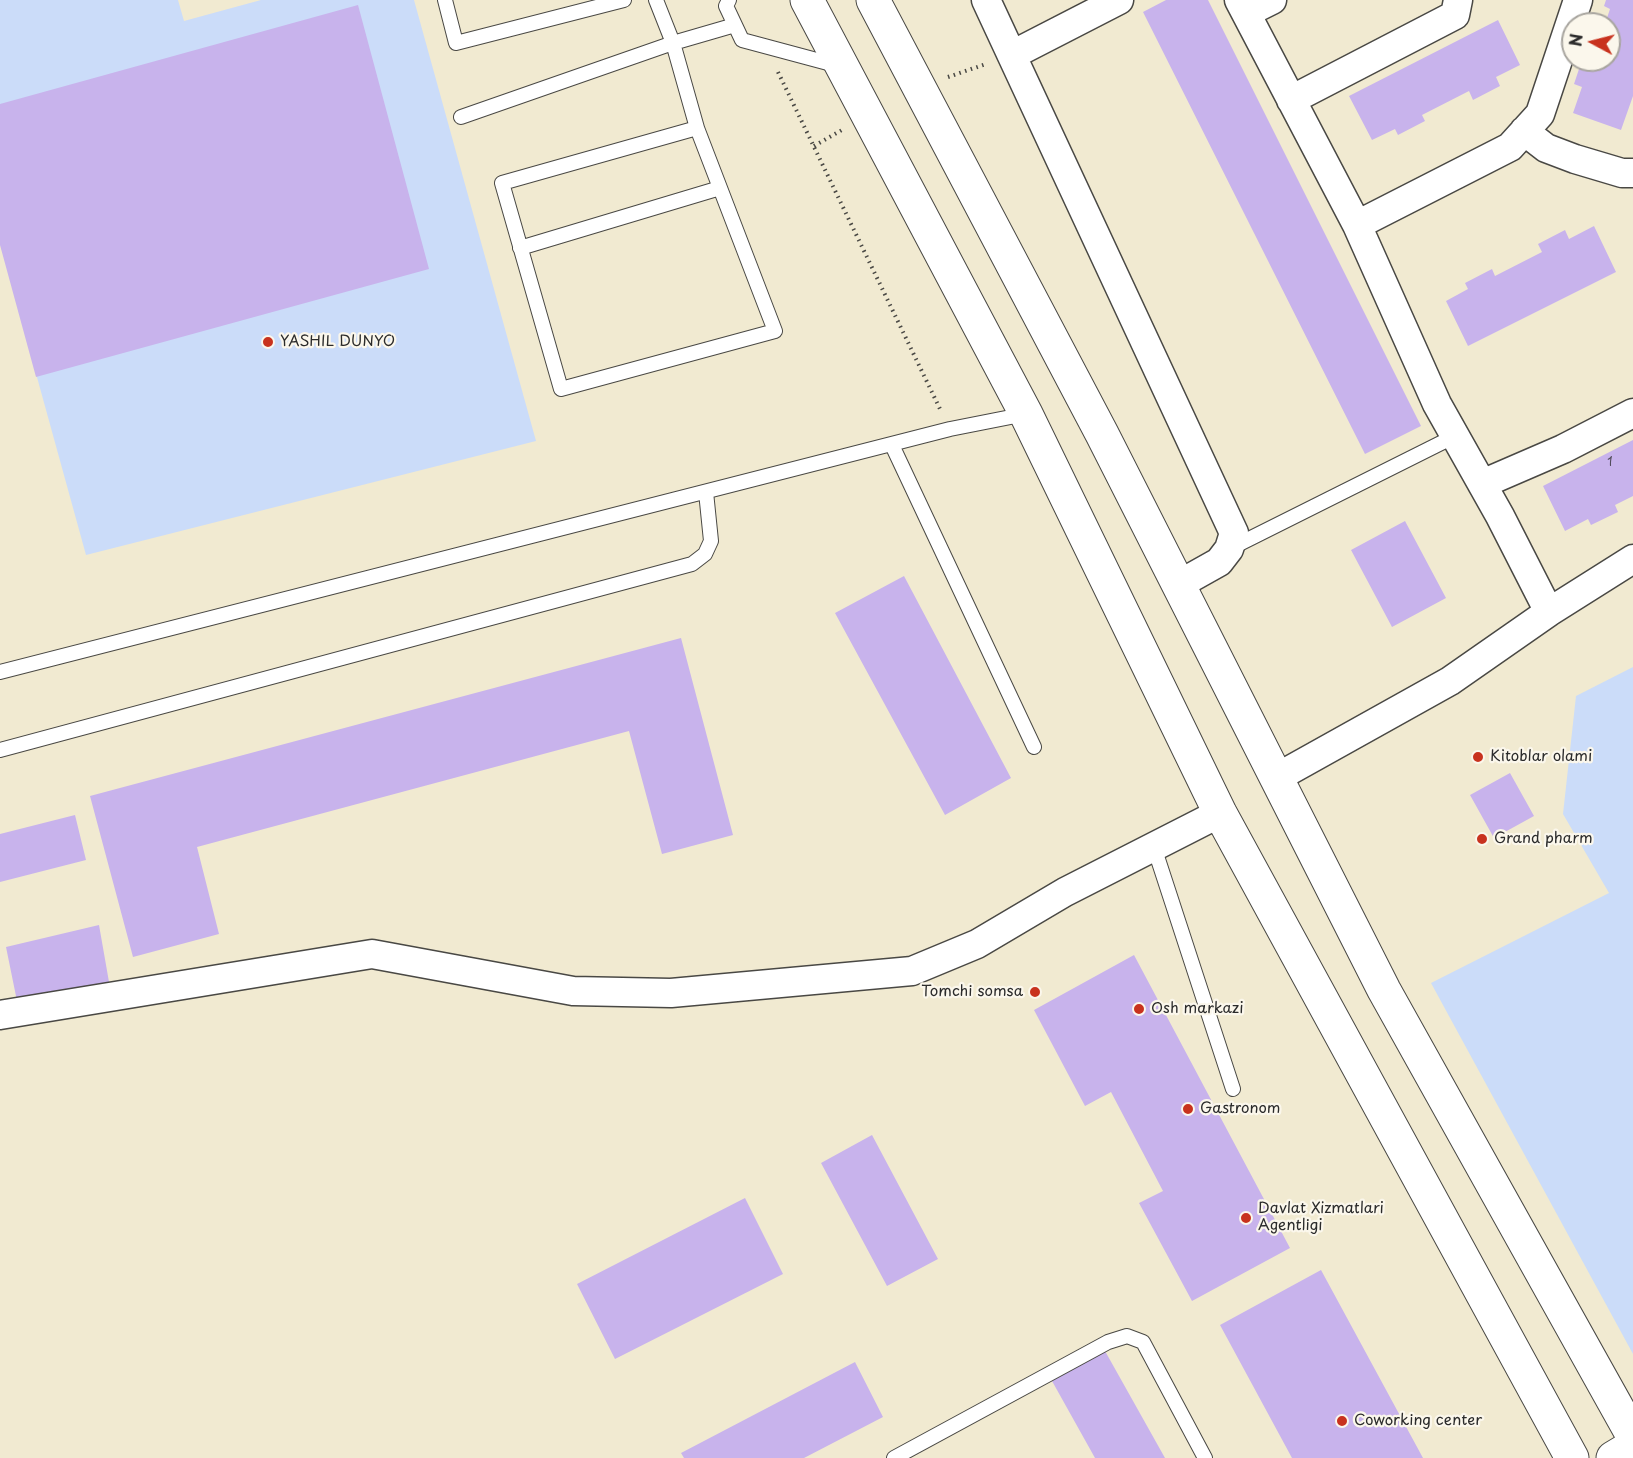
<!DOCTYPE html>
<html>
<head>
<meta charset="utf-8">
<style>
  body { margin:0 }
  #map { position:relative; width:1633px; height:1458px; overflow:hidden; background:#f1ead1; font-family:"Playpen Sans",sans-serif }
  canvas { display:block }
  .north { position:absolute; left:1561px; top:12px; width:60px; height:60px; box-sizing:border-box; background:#fbf7ec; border:2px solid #a8a59f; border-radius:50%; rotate:277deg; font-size:16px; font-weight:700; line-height:24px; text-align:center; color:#2b2b2b }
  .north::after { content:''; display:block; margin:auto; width:21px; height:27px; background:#c8321e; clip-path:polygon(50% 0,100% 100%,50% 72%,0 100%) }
</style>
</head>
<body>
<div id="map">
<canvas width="1633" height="1458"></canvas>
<div class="north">N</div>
</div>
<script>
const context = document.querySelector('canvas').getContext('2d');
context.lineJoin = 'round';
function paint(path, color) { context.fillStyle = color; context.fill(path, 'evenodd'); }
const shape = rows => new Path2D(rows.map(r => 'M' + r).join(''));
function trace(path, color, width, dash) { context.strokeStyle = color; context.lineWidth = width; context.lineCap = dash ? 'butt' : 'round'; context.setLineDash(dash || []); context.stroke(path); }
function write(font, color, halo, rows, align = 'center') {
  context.font = font + ' "Playpen Sans",sans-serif'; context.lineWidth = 4.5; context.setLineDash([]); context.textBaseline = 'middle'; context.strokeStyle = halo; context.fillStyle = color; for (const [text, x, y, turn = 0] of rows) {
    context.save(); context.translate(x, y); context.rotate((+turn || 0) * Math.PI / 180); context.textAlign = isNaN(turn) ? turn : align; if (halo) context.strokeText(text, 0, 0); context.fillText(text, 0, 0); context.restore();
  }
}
const built = shape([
  [0,0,178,0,184,21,261,0,414,0,536,441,86,555,0,243],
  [1633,667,1633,1354,1431,983,1609,893,1563,814,1576,696]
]);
const building = shape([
  [1166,0,1208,0,1421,426,1365,454,1143,12],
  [1606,0,1633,0,1633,96,1621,130,1573,113,1582,87,1574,84,1582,60,1609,60,1609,24,1605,24,1610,9,1604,6],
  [358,5,429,269,36,377,0,245,0,104],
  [1498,20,1520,65,1496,77,1500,86,1473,100,1469,91,1422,115,1425,121,1398,135,1395,129,1372,140,1349,96],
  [1594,226,1616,272,1468,346,1446,301,1468,289,1465,283,1492,269,1495,276,1542,252,1538,244,1565,230,1569,239],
  [1633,440,1633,496,1615,505,1618,512,1591,525,1588,519,1565,531,1543,486],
  [1405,521,1446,598,1392,627,1351,550],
  [904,576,1011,778,945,815,835,613],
  [681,638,733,835,662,854,629,731,197,847,219,934,133,957,90,796],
  [1510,773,1534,816,1494,838,1470,795],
  [75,815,86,860,0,882,0,834],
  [99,925,109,982,17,1001,6,947],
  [1134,955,1290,1248,1192,1301,1139,1203,1163,1191,1111,1092,1085,1106,1034,1010],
  [872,1135,938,1259,887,1286,821,1163],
  [745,1198,783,1274,615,1359,577,1284],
  [1321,1270,1423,1458,1292,1458,1220,1325],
  [1105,1351,1165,1458,1095,1458,1052,1381],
  [855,1362,883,1417,804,1458,684,1458,681,1453]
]);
const path = shape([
  [778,72,941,411],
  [948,77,986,64],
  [814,146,842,130]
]);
const service = shape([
  [445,0,456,43,624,0],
  [656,0,673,43,697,128,775,331,561,389,502,183,697,128],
  [729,0,726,6,742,40,839,66],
  [461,117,673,43,735,25],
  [520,248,720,188],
  [892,445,1034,747],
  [1231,548,1455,436],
  [0,672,950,429,1026,414],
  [0,750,692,564,705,554,711,541,706,492],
  [1154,847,1233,1089],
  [894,1458,1108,1342,1127,1336,1143,1342,1205,1458]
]);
const minor = shape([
  [986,0,1234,533,1229,549,1219,562,1178,585],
  [1239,0,1357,225,1437,404,1500,516,1549,612],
  [1246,13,1272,0],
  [1012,55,1119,0],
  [1291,100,1455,15,1458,0],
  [1524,131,1546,148,1575,159,1622,173,1633,173],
  [1357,225,1510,147,1540,114,1578,0],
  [1482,484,1563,449,1633,413],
  [1276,778,1450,681,1549,612,1633,559],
  [0,1015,372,954,573,991,671,993,912,971,977,944,1065,892,1220,813]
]);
const secondary = shape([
  [1613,1458,1633,1446]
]);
const primary = shape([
  [807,0,1026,414,1220,813,1572,1458],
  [873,0,1102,434,1384,990,1633,1436]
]);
const markers = [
  [268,342,6,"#c8321e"],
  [1478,757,6,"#c8321e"],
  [1482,839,6,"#c8321e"],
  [1035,992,6,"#c8321e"],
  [1139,1009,6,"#c8321e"],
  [1188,1109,6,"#c8321e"],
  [1246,1218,6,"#c8321e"],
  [1342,1421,6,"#c8321e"]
];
const numberNames = [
  ["1",1610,463]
];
const poiNames = [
  ["YASHIL DUNYO",280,342],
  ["Kitoblar olami",1490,757],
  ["Grand pharm",1494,839],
  ["Tomchi somsa",1023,992,"right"],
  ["Osh markazi",1151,1009],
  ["Gastronom",1200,1109],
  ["Davlat Xizmatlari",1258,1209],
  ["Agentligi",1258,1226],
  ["Coworking center",1354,1421]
];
paint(built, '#cbdcf9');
paint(building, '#c8b3ec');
trace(service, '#494844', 16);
trace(minor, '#494844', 31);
trace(secondary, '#494844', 35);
trace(primary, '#494844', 35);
trace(path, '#494844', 4, [1.5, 4.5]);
trace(service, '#fff', 14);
trace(minor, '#fff', 28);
trace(secondary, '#fff', 33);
trace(primary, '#fff', 33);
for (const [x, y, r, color] of markers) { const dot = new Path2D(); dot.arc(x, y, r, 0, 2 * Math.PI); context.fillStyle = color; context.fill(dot); trace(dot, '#fbf7ec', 2); }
write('12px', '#524d5b', null, numberNames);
write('15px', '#2b2b2b', '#fbf7ec', poiNames, 'left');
</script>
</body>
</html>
